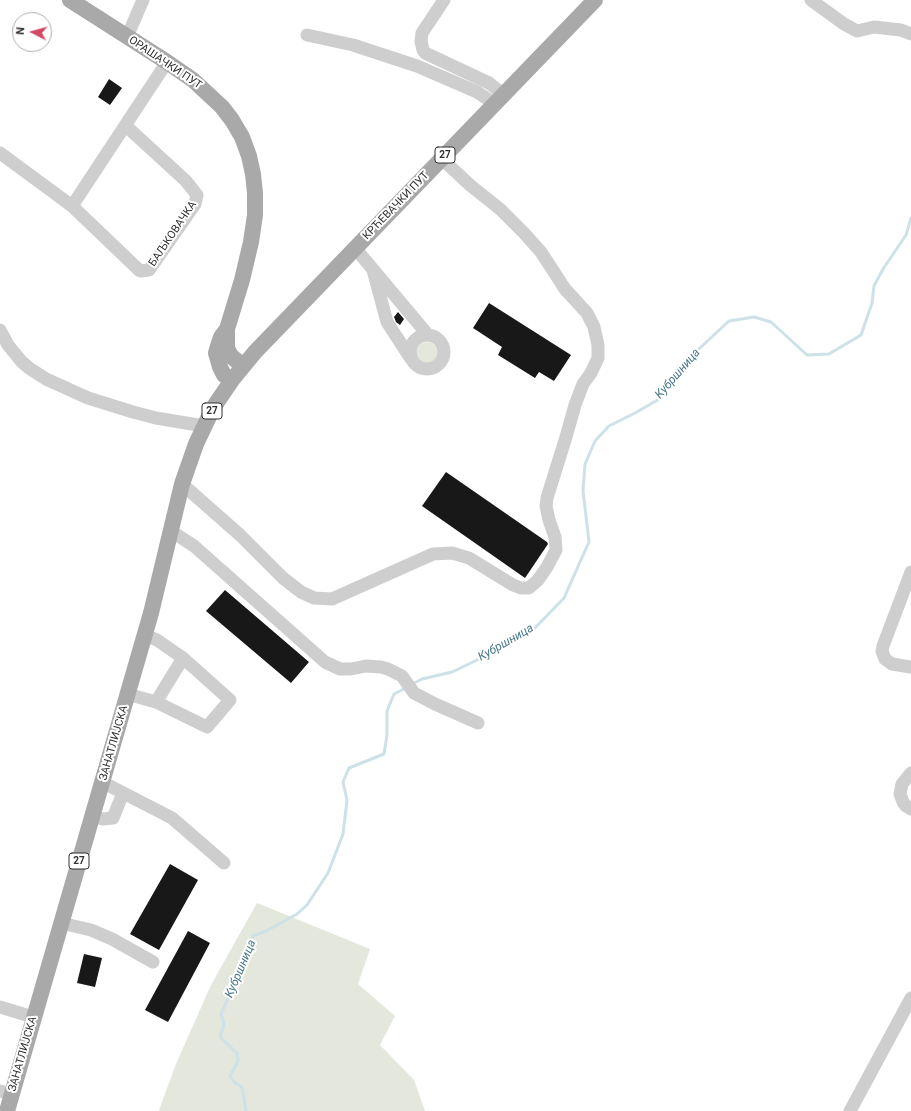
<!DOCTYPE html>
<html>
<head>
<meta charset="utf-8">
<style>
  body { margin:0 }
  #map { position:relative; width:911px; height:1111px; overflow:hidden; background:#fff; font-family:Roboto,sans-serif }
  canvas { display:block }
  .north { position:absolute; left:12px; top:12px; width:40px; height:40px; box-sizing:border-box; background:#fff; border:1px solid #adadad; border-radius:50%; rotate:276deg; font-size:11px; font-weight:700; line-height:16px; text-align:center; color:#313131 }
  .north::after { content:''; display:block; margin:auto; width:14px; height:18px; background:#d24a66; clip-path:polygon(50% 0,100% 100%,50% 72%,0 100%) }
</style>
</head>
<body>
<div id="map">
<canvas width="911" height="1111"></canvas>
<div class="north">N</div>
</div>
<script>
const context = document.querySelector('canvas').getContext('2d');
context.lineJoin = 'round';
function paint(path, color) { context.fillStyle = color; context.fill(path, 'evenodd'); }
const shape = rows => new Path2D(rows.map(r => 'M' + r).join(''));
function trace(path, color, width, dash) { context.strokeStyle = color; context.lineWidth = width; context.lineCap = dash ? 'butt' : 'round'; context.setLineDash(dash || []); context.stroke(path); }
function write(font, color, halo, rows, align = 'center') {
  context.font = font + ' Roboto,sans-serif'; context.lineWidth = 4; context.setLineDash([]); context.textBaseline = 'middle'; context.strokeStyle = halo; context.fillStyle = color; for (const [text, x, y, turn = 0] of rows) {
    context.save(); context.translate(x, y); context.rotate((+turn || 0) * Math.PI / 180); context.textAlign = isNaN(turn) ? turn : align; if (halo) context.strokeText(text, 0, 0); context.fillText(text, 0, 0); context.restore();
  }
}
const green = shape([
  '416 353a11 11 0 1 1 22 0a11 11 0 1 1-22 0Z',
  [257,903,370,949,358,984,395,1016,380,1045,414,1080,425,1111,160,1111,159,1110,176,1064,211,985]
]);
const stream = shape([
  [412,684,422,679,452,672,502,648,534,629,564,598,589,542,583,491,585,464,595,441,609,426,635,413,661,398,687,360,729,321,754,317,771,322,807,355,829,354,861,335,872,303,874,286,883,269,906,235,911,218],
  [246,1111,242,1087,235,1083,230,1076,238,1061,237,1053,220,1037,224,1024,221,1014,245,960,253,936,268,930,297,914,307,905,328,873,343,834,347,800,343,782,349,768,384,754,387,735,387,711,394,694,406,688]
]);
const building = shape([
  [109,79,122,88,110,105,98,97],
  [489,303,571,355,554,381,539,372,535,378,498,355,502,347,473,328],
  [398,312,404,319,400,325,396,322,394,317],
  [446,472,547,542,548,544,525,578,422,506],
  [225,590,309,662,291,683,206,611],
  [170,864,198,880,159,950,130,934],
  [188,931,210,943,168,1022,145,1010],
  [84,954,102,958,95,987,77,983]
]);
const minor = shape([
  [444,0,422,33,421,41,423,50,425,53,489,83,504,95],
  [811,0,844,24,857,31,874,27,901,30,911,34],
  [307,35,353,45,417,66,477,92,495,104],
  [127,37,143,0],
  [0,153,72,206,140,271,149,270,195,204,197,195,186,181,126,126],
  [72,206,167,62],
  [355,248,428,335],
  [373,270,387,322,411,359],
  [0,330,8,345,21,361,29,368,46,379,88,398,133,412,156,418,204,426],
  '410 352a17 17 0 1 1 34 0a17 17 0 1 1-34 0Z',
  [182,484,240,535,283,578,301,592,314,598,332,599,433,554,452,553,469,558,513,585,521,588,529,588,538,580,547,567,556,550,555,537,549,520,546,506,547,498,566,437,575,405,583,384,591,373,598,358,598,345,594,327,587,313,565,289,541,252,524,233,500,209,471,186,442,159],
  [171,531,194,546,325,662,340,669,351,669,366,666,381,667,388,669,402,676,414,693,435,704,478,723],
  [911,572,883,646,882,651,885,659,892,664,911,667],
  [127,694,156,702,207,727,230,700,183,658,157,640,145,635],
  [156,702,183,658],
  [911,773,902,784,900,794,903,802,906,806,911,809],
  [102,782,172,818,224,863],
  [92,816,103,819,113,818,123,793],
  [61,923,91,930,112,939,153,962],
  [0,1007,33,1017],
  [0,1091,12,1094],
  [850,1111,911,998]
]);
const major = shape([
  [70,0,167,62,193,80,222,107,232,120,242,137,249,156,253,174,255,193,255,215,251,242,242,280,227,329,221,337,218,346,216,353,220,367,224,375,232,380],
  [227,329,227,348,231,356,243,366],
  [7,1111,151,613,182,484,196,444,213,408,232,380,255,352,595,0]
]);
const shields = [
  [445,155,20],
  [212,411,20],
  [79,861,20]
];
const shieldNames = [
  ["27",445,155],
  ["27",212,411],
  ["27",79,861]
];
const streetNames = [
  ["ОРАШАЧКИ ПУТ",165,63,34],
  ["КРЋЕВАЧКИ ПУТ",396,206,-46],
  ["БАЉКОВАЧКА",173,234,-56],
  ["ЗАНАТЛИЈСКА",114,743,-74],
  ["ЗАНАТЛИЈСКА",23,1054,-74]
];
const waterNames = [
  ["Кубршница",678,374,-49],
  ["Кубршница",506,643,-30],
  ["Кубршница",241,969,-67]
];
paint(green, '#e3e7dc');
trace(stream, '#cde1e8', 3);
paint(building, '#181818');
trace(minor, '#cecece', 13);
trace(major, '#a9a9a9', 16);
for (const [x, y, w] of shields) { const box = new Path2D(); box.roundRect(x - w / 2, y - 8, w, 16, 3); context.fillStyle = '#fff'; context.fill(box); trace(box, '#313131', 1); }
write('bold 10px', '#313131', null, shieldNames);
write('11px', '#313131', '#fff', streetNames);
write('italic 12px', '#487a8b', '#fff', waterNames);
</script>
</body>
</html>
